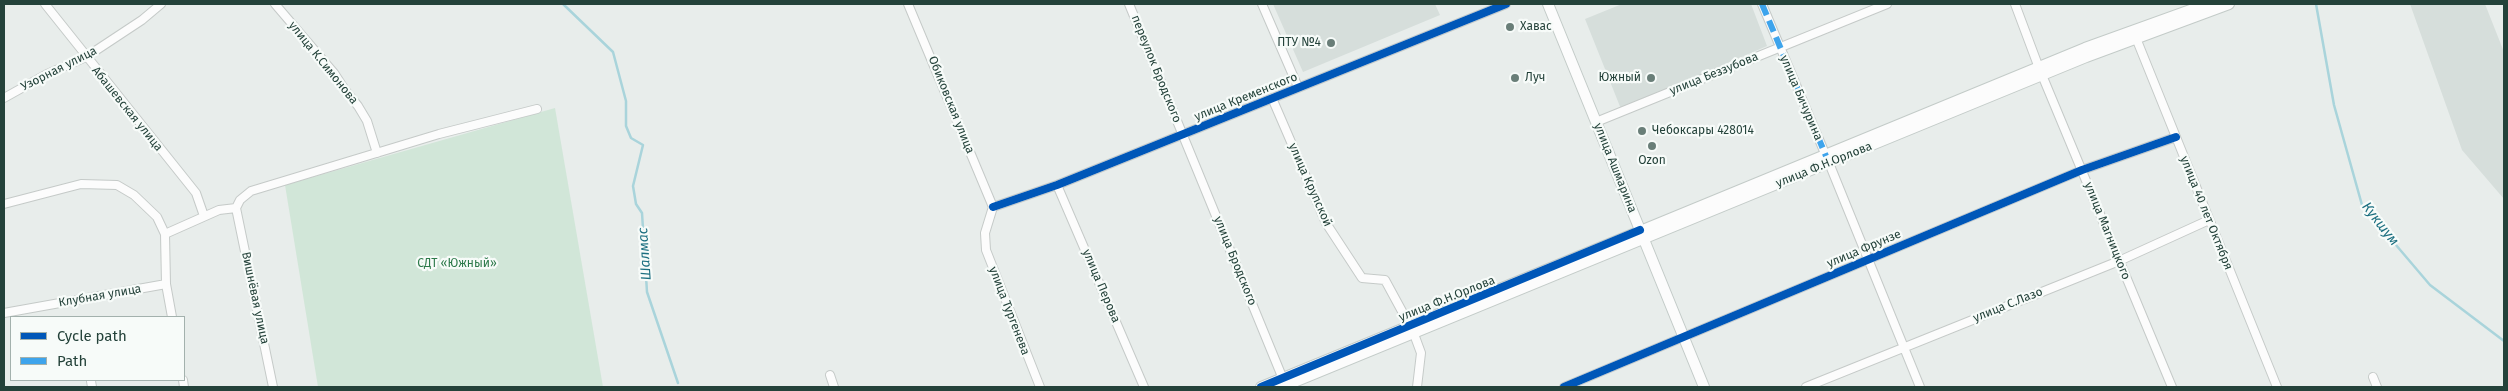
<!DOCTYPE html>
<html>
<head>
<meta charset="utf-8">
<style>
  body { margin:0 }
  #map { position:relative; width:2508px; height:391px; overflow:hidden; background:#e8edeb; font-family:"Fira Sans",sans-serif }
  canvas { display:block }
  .frame { position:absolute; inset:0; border:5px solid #24423a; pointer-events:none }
  .legend { position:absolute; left:10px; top:316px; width:175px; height:65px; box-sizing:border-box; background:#f7fbf9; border:1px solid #a3b1ad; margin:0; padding:6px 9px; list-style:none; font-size:15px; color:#24423a }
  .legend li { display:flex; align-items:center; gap:10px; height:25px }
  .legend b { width:25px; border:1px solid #a3b1ad }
</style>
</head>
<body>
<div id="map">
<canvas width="2508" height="391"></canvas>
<div class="frame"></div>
<ul class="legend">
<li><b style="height:6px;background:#0057b8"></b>Cycle path</li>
<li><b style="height:6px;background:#3ea4ec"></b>Path</li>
</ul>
</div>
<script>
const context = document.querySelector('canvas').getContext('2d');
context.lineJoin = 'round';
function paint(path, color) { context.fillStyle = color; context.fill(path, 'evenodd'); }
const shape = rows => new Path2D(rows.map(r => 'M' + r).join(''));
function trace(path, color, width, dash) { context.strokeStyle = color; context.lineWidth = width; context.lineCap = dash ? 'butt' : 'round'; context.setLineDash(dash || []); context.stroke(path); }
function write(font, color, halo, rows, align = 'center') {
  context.font = font + ' "Fira Sans",sans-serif'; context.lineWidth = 4.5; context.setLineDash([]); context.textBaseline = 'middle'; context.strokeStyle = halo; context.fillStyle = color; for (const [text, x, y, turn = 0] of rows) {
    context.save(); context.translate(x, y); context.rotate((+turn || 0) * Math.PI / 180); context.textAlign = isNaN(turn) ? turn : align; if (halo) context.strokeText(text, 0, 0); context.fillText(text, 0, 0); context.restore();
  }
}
const built = shape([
  [1273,4,1435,4,1440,15,1303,72],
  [1622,4,1751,4,1767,46,1621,109,1585,19],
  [2410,4,2485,4,2504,52,2504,199,2462,150]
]);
const green = shape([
  [555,108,603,387,318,387,285,185]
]);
const stream = shape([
  [563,4,613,52,626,101,626,126,631,138,643,145,633,186,636,204,642,213,647,292,678,383],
  [2316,4,2334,105,2362,205,2430,285,2504,341]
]);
const street = shape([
  [45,4,196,193,204,216],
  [275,4,334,73,345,90,358,106,367,121,377,153],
  [908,4,993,207],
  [1129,4,1283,379],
  [1262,4,1298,87],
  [1762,4,1826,156],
  [2015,4,2039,68],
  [2136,38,2277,387],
  [2042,75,2172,387],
  [4,98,47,74,86,57,142,20,161,4],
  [1272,98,1326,223,1362,278,1385,280,1410,326],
  [1596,122,1887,4],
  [1829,163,1920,387],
  [1057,185,1144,387],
  [4,204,81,184,117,185,134,195,157,217,165,234,166,284,172,317],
  [993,207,1057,185,1506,4],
  [993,207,985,233,986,250,1040,387],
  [236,208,273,387],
  [165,234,219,210,236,208,240,200,251,191,439,134,537,109],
  [4,313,166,284],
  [1414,334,1421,353,1417,387],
  [830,375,834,387],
  [2373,377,2377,387],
  [183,380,184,387],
  [91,381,92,387],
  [1564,387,2082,170,2176,137],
  [1806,387,2119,261,2209,220]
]);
const secondary = shape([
  [1548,4,1704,387],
  [1261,387,2085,48,2207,4],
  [1282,387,2086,57,2229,4]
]);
const quiet = shape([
  [1762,4,1826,156]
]);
const cycleway = shape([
  [993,207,1057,185,1506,4],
  [1261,387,1640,230],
  [1564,387,2082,170,2176,137]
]);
const markers = [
  [1510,27,5,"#697e78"],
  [1331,43,5,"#697e78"],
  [1515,78,5,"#697e78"],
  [1651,78,5,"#697e78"],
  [1642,131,5,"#697e78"],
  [1652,146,5,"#697e78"]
];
const poiNames = [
  ["Хавас",1520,27],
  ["ПТУ №4",1321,43,"right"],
  ["Луч",1525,78],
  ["Южный",1641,78,"right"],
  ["Чебоксары 428014",1652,131],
  ["Ozon",1652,161,"center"]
];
const streetNames = [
  ["улица К.Симонова",323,63,51],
  ["Узорная улица",59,69,-27],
  ["переулок Бродского",1156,69,68],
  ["улица Беззубова",1714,74,-22],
  ["улица Кременского",1246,97,-22],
  ["улица Бичурина",1801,98,67],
  ["Обиковская улица",951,105,68],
  ["Абашевская улица",127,109,51],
  ["улица Ф.Н.Орлова",1824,165,-22],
  ["улица Ашмарина",1615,168,68],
  ["улица Крупской",1310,185,66],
  ["улица 40 лет Октября",2206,213,68],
  ["улица Магницкого",2107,231,68],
  ["улица Фрунзе",1864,249,-23],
  ["улица Бродского",1235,261,68],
  ["улица Перова",1101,286,67],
  ["Клубная улица",100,296,-10],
  ["Вишнёвая улица",255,298,78],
  ["улица Ф.Н.Орлова",1447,299,-22],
  ["улица С.Лазо",2008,305,-22],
  ["улица Тургенева",1009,311,69]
];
const parkNames = [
  ["СДТ «Южный»",457,264]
];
const waterNames = [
  ["Кукшум",2380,224,52],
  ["Шалмас",645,254,-94]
];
paint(built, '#d6dedb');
paint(green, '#d1e6d8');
trace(stream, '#a9d4db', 2.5);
trace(street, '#c5cac8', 10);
trace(secondary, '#c3cbc8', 12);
trace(street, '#fcfcfc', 8);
trace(secondary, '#fcfcfc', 10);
trace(quiet, '#3ea4ec', 6, [12, 6]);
trace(cycleway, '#0057b8', 8);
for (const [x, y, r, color] of markers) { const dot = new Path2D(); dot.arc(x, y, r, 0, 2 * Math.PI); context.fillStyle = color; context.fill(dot); trace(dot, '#f7fbf9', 2); }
write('12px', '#24423a', '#f7fbf9', poiNames, 'left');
write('12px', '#24423a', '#f7fbf9', streetNames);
write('12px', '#2d7a4b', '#f7fbf9', parkNames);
write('italic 14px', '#1c6f80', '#f7fbf9', waterNames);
</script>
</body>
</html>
